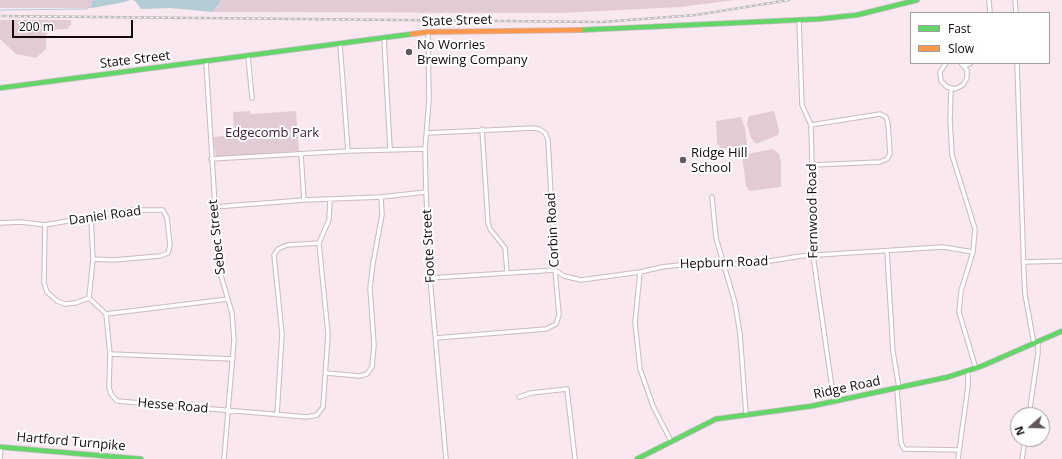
<!DOCTYPE html>
<html>
<head>
<meta charset="utf-8">
<style>
  body { margin:0 }
  #map { position:relative; width:1062px; height:459px; overflow:hidden; background:#f9e8f0; font-family:"Open Sans",sans-serif }
  canvas { display:block }
  .legend { position:absolute; left:910px; top:12px; width:140px; height:52px; box-sizing:border-box; background:#fff; border:1px solid #a19c9f; margin:0; padding:5px 7px; list-style:none; font-size:12px; color:#13080e }
  .legend li { display:flex; align-items:center; gap:8px; height:20px }
  .legend b { width:20px; border:1px solid #a19c9f }
  .north { position:absolute; left:1010px; top:407px; width:40px; height:40px; box-sizing:border-box; background:#fff; border:1px solid #a19c9f; border-radius:50%; rotate:250deg; font-size:11px; font-weight:700; line-height:16px; text-align:center; color:#13080e }
  .north::after { content:''; display:block; margin:auto; width:14px; height:18px; background:#64565d; clip-path:polygon(50% 0,100% 100%,50% 72%,0 100%) }
  .scale { position:absolute; left:12px; top:20px; width:121px; height:18px; box-sizing:border-box; border:2px solid #13080e; border-top:0; padding-left:5px; font-size:12px; line-height:14px; white-space:nowrap; color:#13080e; -webkit-text-stroke:3px #fff; paint-order:stroke }
</style>
</head>
<body>
<div id="map">
<canvas width="1062" height="459"></canvas>
<ul class="legend">
<li><b style="height:5px;background:#63d668"></b>Fast</li>
<li><b style="height:5px;background:#ff974d"></b>Slow</li>
</ul>
<div class="north">N</div>
<div class="scale">200 m</div>
</div>
<script>
const ctx = document.querySelector('canvas').getContext('2d');
ctx.lineJoin = 'round';
function fill(path, color) { ctx.fillStyle = color; ctx.fill(path, 'evenodd'); }
const shape = rows => new Path2D(rows.map(r => 'M' + r).join(''));
function stroke(path, color, width, dash) { ctx.strokeStyle = color; ctx.lineWidth = width; ctx.lineCap = dash ? 'butt' : 'round'; ctx.setLineDash(dash || []); ctx.stroke(path); }
function label(font, color, halo, rows, align = 'center') {
  ctx.font = font + ' "Open Sans",sans-serif'; ctx.lineWidth = 4; ctx.setLineDash([]); ctx.textBaseline = 'middle'; ctx.strokeStyle = halo; ctx.fillStyle = color; for (const [text, x, y, turn = 0] of rows) {
    ctx.save(); ctx.translate(x, y); ctx.rotate((+turn || 0) * Math.PI / 180); ctx.textAlign = isNaN(turn) ? turn : align; if (halo) ctx.strokeText(text, 0, 0); ctx.fillText(text, 0, 0); ctx.restore();
  }
}
const green = shape([
  [0,0,95,0,91,2,92,8,0,8],
  [220,0,735,0,680,7,562,13,212,12,219,6],
  [0,20,71,20,71,25,67,29,49,30,46,36,46,49,36,58,16,54,0,39],
  [250,111,250,114,296,111,299,151,224,157,216,156,213,137,234,135,233,112],
  [774,111,779,130,778,135,756,144,751,138,747,124,749,116],
  [741,117,745,128,747,145,722,149,717,143,716,121],
  [773,149,779,154,781,161,781,187,749,191,746,186,742,155]
]);
const water = shape([
  [95,0,130,0,125,2,92,8,91,2],
  [132,0,220,0,219,5,212,12,170,8,141,9,135,1]
]);
const stream = shape([
  [0,10,86,9,92,6]
]);
const street = shape([
  [989,0,990,13],
  [1015,0,1016,13],
  [799,20,802,105,811,125,812,165,810,188,813,255,834,402],
  [428,32,429,100,425,149,426,192,430,278,446,459],
  [384,38,390,149],
  [340,44,348,151],
  [248,56,252,98],
  [206,62,219,269,232,313,234,340,224,459],
  [946,63,940,72,941,81,947,87,955,89,963,85,967,78,967,70,961,63],
  [1017,63,1024,275,1025,294,1034,344],
  [965,66,971,63],
  [951,89,950,119,952,155,975,229,973,252,961,291,959,312,976,369],
  [811,125,880,114,886,117,888,124,890,154,887,159,880,162,812,165],
  [482,129,488,223,490,229,505,248,507,272],
  [427,133,533,128,539,129,545,133,548,140,555,270,559,315,556,324,546,329,436,338],
  [301,154,304,200],
  [211,159,348,151,425,149],
  [712,197,716,238,735,303,740,334,746,414],
  [214,207,304,200,381,197,426,192],
  [91,217,93,259,89,298,106,314],
  [0,223,21,222,45,225,130,210,163,210,167,218,170,245,168,253,160,256,113,260,93,259],
  [45,225,44,283,47,292,57,301,65,304,75,303,89,298],
  [887,251,893,352,899,388],
  [1023,262,1062,261],
  [640,272,635,323,640,369,653,406,671,441],
  [430,278,555,270,564,276,581,280,640,272,662,267,705,262,745,265,801,256,943,247,973,252],
  [106,314,110,354,109,387,111,394,117,401,307,417,317,415,323,407,328,334,319,243,329,220,330,200],
  [106,314,228,299],
  [110,354,233,359],
  [326,373,360,376,367,374,372,367,374,345,370,288,373,263,382,215,381,197],
  [897,389,901,443,904,449,959,450],
  [519,397,531,393,567,389,575,459],
  [277,415,282,334,274,255,278,249,287,245,319,243],
  [1029,415,1038,353,1038,342],
  [0,459,1,447],
  [958,459,968,386,968,372],
  [1022,459,1025,439]
]);
const fast = shape([
  [581,30,819,19,857,15,917,0],
  [0,88,412,34],
  [0,447,141,459],
  [637,459,716,419,812,406,948,377,982,366,1062,331]
]);
const slow = shape([
  [412,34,428,32,581,30]
]);
const rail = shape([
  [0,16,602,22,696,15,789,0]
]);
const markers = [
  [409,52,4,"#64565d"],
  [683,160,4,"#64565d"]
];
const streetNames = [
  ["State Street",457,21,-2],
  ["State Street",135,60,-7],
  ["Fernwood Road",813,211,-91],
  ["Daniel Road",105,216,-8],
  ["Corbin Road",553,230,-93],
  ["Sebec Street",217,237,-96],
  ["Foote Street",429,246,-93],
  ["Hepburn Road",724,263,-2],
  ["Ridge Road",847,388,-12],
  ["Hesse Road",173,406,5],
  ["Hartford Turnpike",71,442,5]
];
const poiNames = [
  ["No Worries",417,45],
  ["Brewing Company",417,60],
  ["Ridge Hill",691,153],
  ["School",691,168]
];
const parkNames = [
  ["Edgecomb Park",272,133]
];
fill(green, '#e3cbd6');
fill(water, '#b4ccd3');
stroke(stream, '#b4ccd3', 1);
stroke(street, '#c9bac1', 5.5);
stroke(fast, '#c9bac1', 6);
stroke(slow, '#c9bac1', 6);
stroke(street, '#fefcfd', 3.5);
stroke(fast, '#63d668', 4.5);
stroke(slow, '#ff974d', 4.5);
stroke(rail, '#c1bdbf', 2.5);
stroke(rail, '#fff', 1, [3]);
for (const [x, y, r, color] of markers) { const dot = new Path2D(); dot.arc(x, y, r, 0, 2 * Math.PI); ctx.fillStyle = color; ctx.fill(dot); stroke(dot, '#fff', 1.5); }
label('13px', '#13080e', '#fff', streetNames);
label('13px', '#13080e', '#fff', poiNames, 'left');
label('13px', '#451930', '#fff', parkNames);
</script>
</body>
</html>
